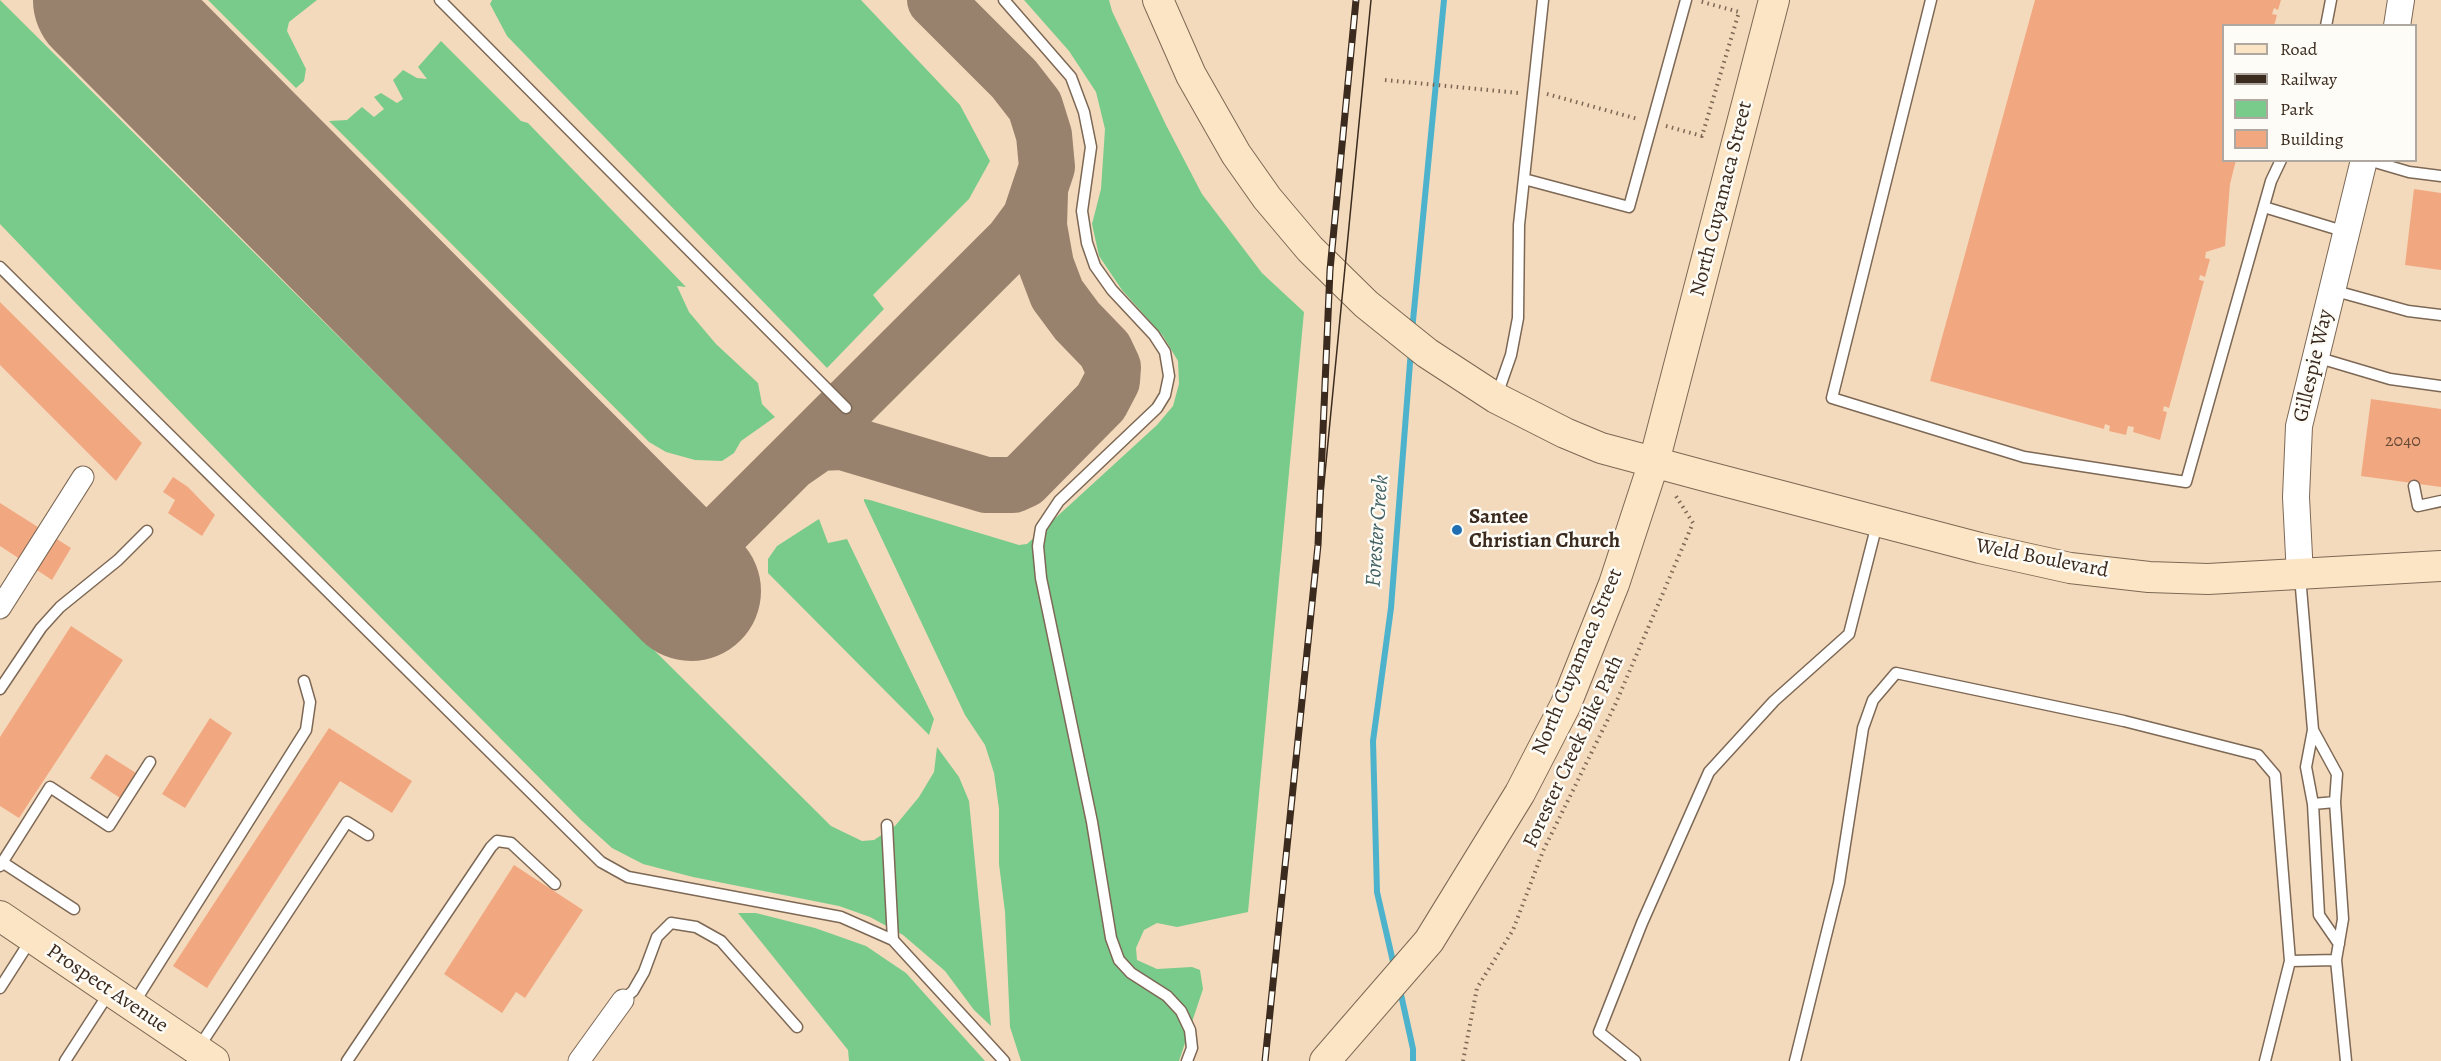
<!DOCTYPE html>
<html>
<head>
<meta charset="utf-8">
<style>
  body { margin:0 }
  #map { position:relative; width:2441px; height:1061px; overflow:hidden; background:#f4dabc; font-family:Alegreya,serif }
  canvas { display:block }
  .legend { position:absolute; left:2222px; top:24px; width:195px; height:138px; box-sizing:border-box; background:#fdfcf7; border:2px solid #afa8a0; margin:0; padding:8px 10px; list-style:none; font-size:18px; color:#3b2a1e }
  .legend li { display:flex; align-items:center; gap:12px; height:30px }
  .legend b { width:30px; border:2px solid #afa8a0 }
</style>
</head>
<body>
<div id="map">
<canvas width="2441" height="1061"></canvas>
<ul class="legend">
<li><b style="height:8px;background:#fce5c4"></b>Road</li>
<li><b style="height:8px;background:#3b2a1e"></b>Railway</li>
<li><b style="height:16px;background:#79cb8c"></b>Park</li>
<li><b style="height:16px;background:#f1a881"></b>Building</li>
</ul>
</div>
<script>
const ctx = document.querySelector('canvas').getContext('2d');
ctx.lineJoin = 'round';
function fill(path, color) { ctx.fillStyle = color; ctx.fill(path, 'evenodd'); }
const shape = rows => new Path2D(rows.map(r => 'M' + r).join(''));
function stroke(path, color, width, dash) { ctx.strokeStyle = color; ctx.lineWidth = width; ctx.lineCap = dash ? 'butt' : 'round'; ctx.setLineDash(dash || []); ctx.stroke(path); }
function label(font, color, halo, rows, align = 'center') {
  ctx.font = font + ' Alegreya,serif'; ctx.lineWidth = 5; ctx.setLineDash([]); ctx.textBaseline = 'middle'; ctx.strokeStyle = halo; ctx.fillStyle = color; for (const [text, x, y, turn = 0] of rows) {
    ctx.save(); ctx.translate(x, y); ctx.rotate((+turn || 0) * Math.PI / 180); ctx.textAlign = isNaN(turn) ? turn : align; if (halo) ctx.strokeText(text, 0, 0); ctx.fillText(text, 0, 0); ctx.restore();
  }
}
const green = shape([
  [0,0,831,826,862,841,874,840,895,826,919,797,934,772,937,747,959,777,969,801,991,1026,974,1010,945,971,903,935,870,917,839,906,693,877,643,864,612,848,581,820,257,492,0,224],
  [208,0,317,0,289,22,287,31,306,69,304,81,296,88],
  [492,0,861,0,960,105,990,161,969,199,873,295,884,309,827,368,507,36,490,4],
  [1024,0,1109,0,1112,11,1166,125,1202,194,1262,273,1304,312,1248,912,1177,927,1157,923,1144,930,1136,948,1137,960,1157,969,1192,967,1200,970,1203,989,1179,1061,1021,1061,1010,1027,1005,912,999,864,999,809,994,773,985,745,965,715,864,501,864,499,870,500,1019,545,1027,544,1157,425,1173,406,1179,384,1178,361,1163,336,1122,290,1099,256,1092,224,1101,189,1105,129,1096,92,1069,51],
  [441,41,521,121,528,123,686,287,677,286,689,312,716,344,758,383,762,404,775,417,741,441,734,453,722,461,695,460,666,452,649,442,329,121,347,120,362,107,374,117,384,109,374,97,381,93,397,103,403,99,393,80,403,70,417,78,427,79,418,67],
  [819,519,828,543,847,539,934,719,929,735,768,573,768,559,777,546],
  [738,913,756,913,815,928,866,946,906,973,985,1061,849,1061,848,1050]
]);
const stream = shape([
  [1412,331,1444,0],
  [1394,966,1377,892,1373,741,1391,608,1411,350],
  [1400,990,1413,1049,1413,1061]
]);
const taxiway = shape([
  [793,461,819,443,842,442,986,485,1013,485,1024,480,1101,402,1112,381,1113,367,1105,350,1077,321,1057,294,1046,265,1039,226,1040,193],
  [677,576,1013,241,1030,218,1047,167,1044,135,1035,106,1014,79,935,0]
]);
const runway = shape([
  [103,0,691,591]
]);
const building = shape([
  [2035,0,2281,0,2278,10,2274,8,2272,14,2277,15,2274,26,2224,26,2224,160,2236,160,2230,184,2225,246,2206,252,2205,258,2210,259,2205,277,2200,275,2199,280,2204,281,2169,408,2164,406,2163,411,2167,412,2160,440,2133,432,2134,427,2128,426,2126,435,2109,431,2110,426,2105,424,2104,429,1930,381],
  [2414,189,2441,193,2441,270,2405,265],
  [0,302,142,443,116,481,0,365],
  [2371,399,2441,409,2441,487,2361,476],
  [173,477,188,487,215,515,202,536,168,513,175,500,163,492],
  [0,503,71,548,52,580,0,546],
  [71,626,123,660,19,818,0,806,0,737],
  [210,718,232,733,185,808,162,794],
  [329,728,412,781,392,813,340,781,207,988,173,966],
  [106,754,136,773,120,798,90,778],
  [514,865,583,910,525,998,516,992,502,1013,444,974]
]);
const path = shape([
  [1385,80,1519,93],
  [1547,94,1638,119],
  [1666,126,1702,136,1739,12,1699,1],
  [1463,1061,1477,988,1513,930,1543,851,1615,705,1693,523,1674,493]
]);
const service = shape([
  [440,0,846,408],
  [1004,0,1071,77,1084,112,1091,147,1082,211,1087,243,1095,266,1112,290,1154,335,1165,352,1169,376,1165,395,1157,408,1059,501,1041,528,1038,546,1041,578,1092,822,1111,938,1119,960,1131,973,1167,996,1181,1011,1190,1030,1192,1048,1187,1061],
  [1931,0,1832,398,2024,457,2186,482,2271,181,2281,160],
  [2326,26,2331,0],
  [2368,160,2409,172,2441,176],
  [1524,179,1629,207,1686,0],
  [2264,207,2346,232],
  [0,267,601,862,628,877,841,917,893,940,1004,1061],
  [2332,290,2408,311,2441,315],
  [2316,357,2390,379,2441,386],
  [1497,395,1511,355,1518,318,1519,225,1543,0],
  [2414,486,2418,506,2441,501],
  [2300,576,2313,730,2306,767,2313,804,2319,915,2339,944],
  [0,689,41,628,60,607,118,560,147,531],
  [2313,730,2337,774,2335,802,2343,919,2336,960,2346,1061],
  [2313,804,2335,802],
  [887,825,893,940],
  [2,862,74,909],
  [0,866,50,787,109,826,150,762],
  [0,988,32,938],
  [623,1000,633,991,644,972,657,937,671,923,696,927,721,941,797,1027],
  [134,1003,306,730,310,702,304,681],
  [199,1047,347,822,368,835],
  [65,1061,109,993],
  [347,1061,491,847,497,841,511,843,555,884],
  [1635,1061,1599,1032,1642,923,1709,772,1774,701,1849,634,1877,524],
  [1795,1061,1839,883,1863,728,1873,700,1896,673,2124,721,2258,755,2275,775,2290,961,2336,960],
  [2265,1061,2290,961]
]);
const minor = shape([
  [0,608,83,477],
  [579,1061,623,1000]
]);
const tertiary = shape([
  [2397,26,2401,0],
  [2300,576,2296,497,2299,426,2364,160]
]);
const secondary = shape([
  [1158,0,1191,75,1236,154,1267,198,1310,249,1366,304,1427,353,1496,398,1565,433,1601,448,1705,476,1980,548,2070,568,2149,577,2208,579,2441,566],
  [0,916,214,1061],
  [1325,1061,1429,941,1520,793,1566,704,1614,584,1654,462,1774,0]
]);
const tram = shape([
  [1318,545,1371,0]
]);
const rail = shape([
  [1265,1061,1318,545,1330,270,1356,0]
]);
const markers = [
  [1457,530,6,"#1f6fb2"]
];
const numberNames = [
  ["2040",2403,442]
];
const streetNames = [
  ["North Cuyamaca Street",1722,199,-76],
  ["Gillespie Way",2314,366,-77],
  ["Weld Boulevard",2042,559,11],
  ["North Cuyamaca Street",1578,662,-67],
  ["Forester Creek Bike Path",1574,752,-65],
  ["Prospect Avenue",107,989,34]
];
const poiNames = [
  ["Santee",1469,518],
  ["Christian Church",1469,542]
];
const waterNames = [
  ["Forester Creek",1378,531,-86]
];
fill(green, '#79cb8c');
stroke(stream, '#4db3cc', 6);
stroke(taxiway, '#98826d', 56);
stroke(runway, '#98826d', 140);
fill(building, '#f1a881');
stroke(service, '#7c6855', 13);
stroke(minor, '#7c6855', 23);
stroke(tertiary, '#7c6855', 28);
stroke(secondary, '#7c6855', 32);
stroke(path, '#7c6855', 4, [1.5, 4.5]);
stroke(service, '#fff', 10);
stroke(minor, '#fff', 21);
stroke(tertiary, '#fff', 26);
stroke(secondary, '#fce5c4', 30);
stroke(tram, '#3b2a1e', 1.5);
stroke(rail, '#3b2a1e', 7);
stroke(rail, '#fdfcf7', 4.5, [14]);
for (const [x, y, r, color] of markers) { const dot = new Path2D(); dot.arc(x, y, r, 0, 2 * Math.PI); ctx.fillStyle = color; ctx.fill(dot); stroke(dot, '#fdfcf7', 2); }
label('18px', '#684a37', null, numberNames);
label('21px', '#3b2a1e', '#fdfcf7', streetNames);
label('bold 21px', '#3b2a1e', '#fdfcf7', poiNames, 'left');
label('italic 22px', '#426164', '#fdfcf7', waterNames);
</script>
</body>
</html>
